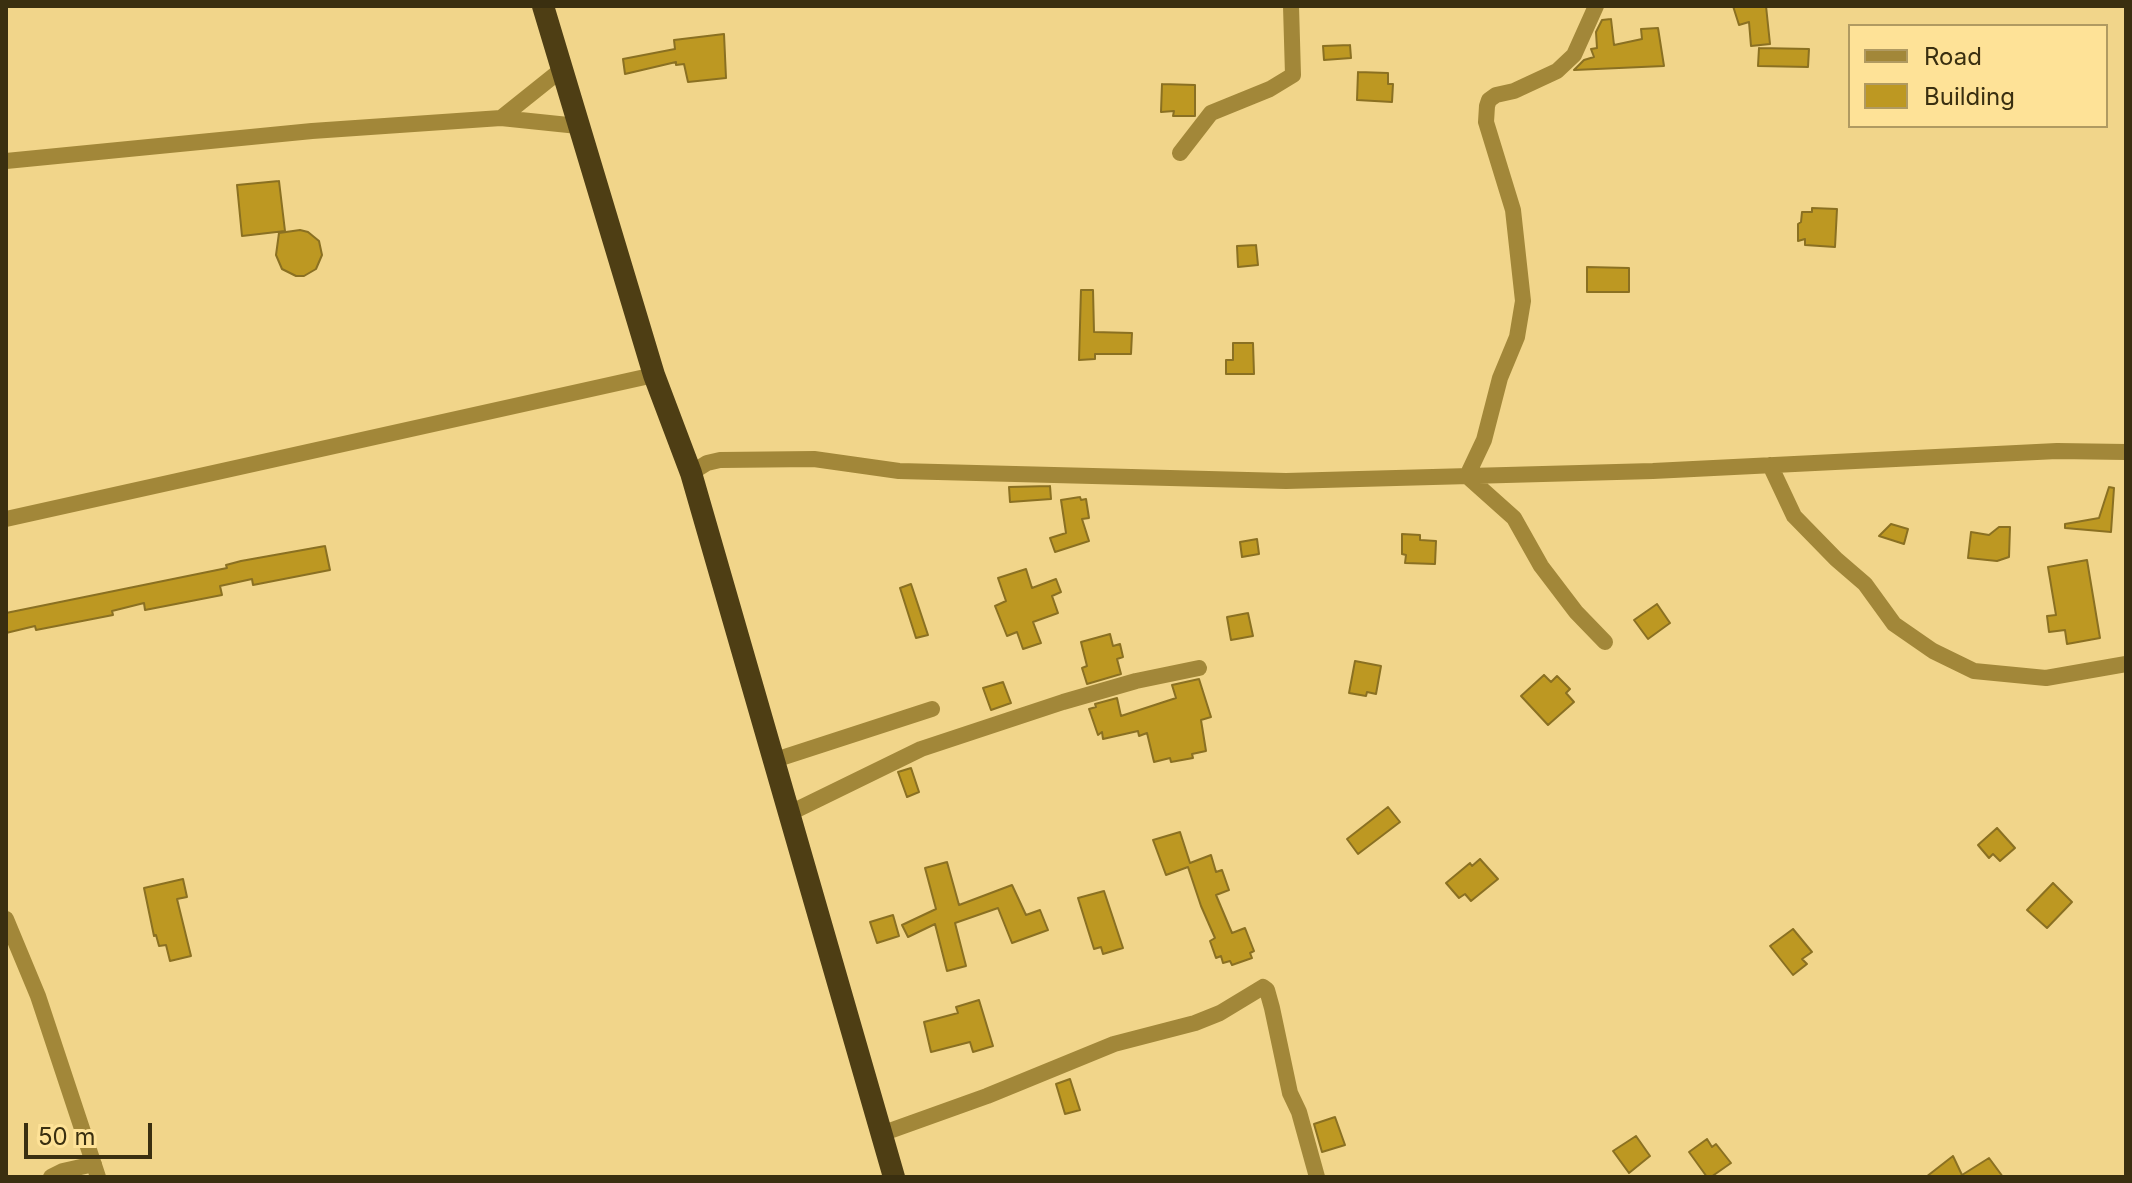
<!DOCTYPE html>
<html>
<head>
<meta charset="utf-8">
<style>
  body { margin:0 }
  #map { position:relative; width:2132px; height:1183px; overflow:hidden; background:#f1d58a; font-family:Inter,sans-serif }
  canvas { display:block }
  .frame { position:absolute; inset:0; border:8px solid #3a2f10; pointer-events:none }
  .legend { position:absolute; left:1848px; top:24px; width:260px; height:104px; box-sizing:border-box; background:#fee297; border:2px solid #b09a61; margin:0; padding:10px 14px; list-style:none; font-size:24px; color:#3a2f10 }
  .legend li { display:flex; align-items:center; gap:16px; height:40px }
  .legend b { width:40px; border:2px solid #b09a61 }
  .scale { position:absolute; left:24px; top:1123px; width:128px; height:36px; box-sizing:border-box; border:4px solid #3a2f10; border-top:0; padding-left:10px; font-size:24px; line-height:28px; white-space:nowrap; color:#3a2f10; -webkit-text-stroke:6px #fee297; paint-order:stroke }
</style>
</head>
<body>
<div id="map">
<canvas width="2132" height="1183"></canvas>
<div class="frame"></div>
<ul class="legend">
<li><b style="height:10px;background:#a28739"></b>Road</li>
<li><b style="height:22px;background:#bd9822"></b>Building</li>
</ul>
<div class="scale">50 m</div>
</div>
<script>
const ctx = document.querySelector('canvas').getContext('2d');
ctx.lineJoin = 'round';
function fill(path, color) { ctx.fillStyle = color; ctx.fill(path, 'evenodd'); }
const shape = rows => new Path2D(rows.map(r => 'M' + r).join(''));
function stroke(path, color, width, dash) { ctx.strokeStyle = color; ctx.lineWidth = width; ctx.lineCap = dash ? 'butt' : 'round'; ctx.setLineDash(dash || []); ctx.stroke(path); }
const building = shape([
  [1733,6,1766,6,1770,44,1751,46,1749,22,1739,25,1733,6],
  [1611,19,1614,45,1642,39,1641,29,1658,28,1664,66,1574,70,1584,60,1594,57,1591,49,1597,48,1596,32,1602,20,1611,19],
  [724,34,726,78,688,82,684,64,676,65,676,62,625,74,623,59,675,49,674,40,724,34],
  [1350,45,1351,58,1324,60,1323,46,1350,45],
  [1759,48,1809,49,1808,67,1758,66,1759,48],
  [1358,72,1388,73,1388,84,1393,84,1392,102,1357,100,1358,72],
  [1162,84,1195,85,1195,116,1173,116,1174,111,1161,112,1162,84],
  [279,181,285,231,242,236,237,185,279,181],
  [1812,208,1837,209,1835,247,1805,245,1805,239,1798,241,1798,224,1801,222,1802,212,1812,212,1812,208],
  [300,230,308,232,319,241,322,255,316,269,304,276,296,276,282,269,276,255,279,233,300,230],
  [1256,245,1258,265,1238,267,1237,246,1256,245],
  [1587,267,1629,268,1629,292,1587,292,1587,267],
  [1081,290,1093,290,1094,332,1132,333,1131,354,1095,354,1095,359,1079,360,1081,290],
  [1233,343,1253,343,1254,374,1226,374,1226,360,1233,360,1233,343],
  [1050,486,1051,499,1010,502,1009,487,1050,486],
  [2109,487,2114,488,2111,532,2065,528,2065,524,2099,518,2109,487],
  [1080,497,1081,500,1086,499,1089,518,1082,519,1089,541,1055,552,1050,538,1066,533,1061,500,1080,497],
  [1891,524,1908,529,1904,544,1879,536,1891,524],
  [1999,527,2010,527,2009,557,1997,561,1968,558,1971,532,1989,535,1999,527],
  [1402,534,1420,535,1420,540,1436,541,1435,564,1405,563,1406,555,1402,554,1402,534],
  [1257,539,1259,554,1242,557,1240,542,1257,539],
  [325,546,330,570,253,585,252,579,220,586,222,595,145,610,144,603,112,611,113,615,36,630,35,626,6,633,6,613,227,568,226,565,241,561,325,546],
  [2087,560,2100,638,2067,644,2065,630,2049,632,2047,616,2056,615,2048,567,2087,560],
  [1026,569,1032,588,1056,579,1061,592,1052,596,1058,613,1033,622,1041,643,1023,649,1017,632,1007,636,995,606,1006,601,998,578,1026,569],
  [911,584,928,635,916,638,900,588,911,584],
  [1657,604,1670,623,1648,639,1634,620,1657,604],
  [1248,613,1253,636,1231,640,1227,617,1248,613],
  [1110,634,1113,646,1120,644,1123,657,1117,659,1121,674,1087,684,1082,668,1087,666,1081,642,1110,634],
  [1355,661,1381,666,1376,694,1367,692,1366,696,1349,693,1355,661],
  [1544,675,1551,682,1557,676,1570,689,1566,693,1574,702,1548,725,1521,696,1544,675],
  [1199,679,1211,717,1201,720,1206,751,1192,754,1193,758,1171,762,1170,758,1154,762,1147,733,1139,736,1138,731,1103,739,1102,732,1098,735,1089,709,1096,707,1095,704,1117,698,1121,716,1176,698,1172,685,1199,679],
  [1003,682,1011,703,991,710,983,688,1003,682],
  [911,768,919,792,907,797,898,772,911,768],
  [1388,807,1400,822,1358,854,1347,839,1388,807],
  [1997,828,2015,848,2000,861,1993,854,1989,858,1978,845,1997,828],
  [1180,832,1190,863,1211,855,1216,872,1222,870,1229,890,1216,895,1232,933,1245,928,1254,951,1250,953,1252,958,1232,965,1230,961,1223,963,1221,956,1216,958,1210,941,1215,938,1201,906,1188,867,1166,875,1153,840,1180,832],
  [1480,859,1498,879,1471,901,1465,894,1459,898,1446,883,1470,863,1472,866,1480,859],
  [947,862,959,905,1012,885,1026,915,1040,910,1048,930,1012,943,998,908,955,923,966,966,947,971,935,924,908,937,902,925,936,909,925,868,947,862],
  [183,879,187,897,177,899,191,956,170,961,166,945,159,946,156,935,154,936,144,888,183,879],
  [2053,883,2072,902,2047,928,2027,910,2053,883],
  [1104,891,1123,948,1103,954,1101,947,1094,949,1078,898,1104,891],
  [893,915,899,936,877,943,870,922,893,915],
  [1793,929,1812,952,1802,959,1807,964,1793,975,1770,946,1793,929],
  [979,1000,993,1046,973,1052,970,1042,931,1052,924,1022,958,1013,956,1007,979,1000],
  [1070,1079,1080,1110,1065,1114,1056,1084,1070,1079],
  [1335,1117,1345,1145,1322,1152,1314,1124,1335,1117],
  [1636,1136,1650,1156,1629,1173,1613,1151,1636,1136],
  [1707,1139,1712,1147,1716,1144,1731,1163,1711,1177,1707,1177,1689,1152,1707,1139],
  [1953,1156,1962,1175,1989,1158,2003,1177,1926,1177,1953,1156]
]);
const minor = shape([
  [1596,6,1574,55,1557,71,1514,91,1496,95,1489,100,1487,106,1486,122,1513,210,1523,301,1517,337,1500,378,1484,440,1467,476,1514,518,1541,566,1576,612,1605,642],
  [501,118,561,70],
  [1180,153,1211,113,1270,89,1293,75,1291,6],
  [6,161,312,131,501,118,578,126],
  [1770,465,1794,516,1836,559,1865,584,1894,624,1933,651,1974,671,2046,678,2126,664],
  [691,473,707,463,720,460,814,459,899,471,1286,481,1653,471,2057,451,2126,452],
  [6,519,654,375],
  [775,760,932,709],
  [790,813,921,749,1063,702,1136,681,1199,668],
  [6,919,38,996,98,1177],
  [881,1134,987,1096,1114,1044,1195,1023,1220,1013,1263,987,1267,990,1272,1008,1290,1093,1299,1112,1317,1177],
  [51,1177,63,1171,94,1164]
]);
const trunk = shape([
  [543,6,654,375,691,473,894,1177]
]);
fill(building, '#bd9822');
stroke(building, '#8a7022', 2);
stroke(minor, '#a28739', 16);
stroke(trunk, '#4e3e14', 22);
</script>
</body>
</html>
